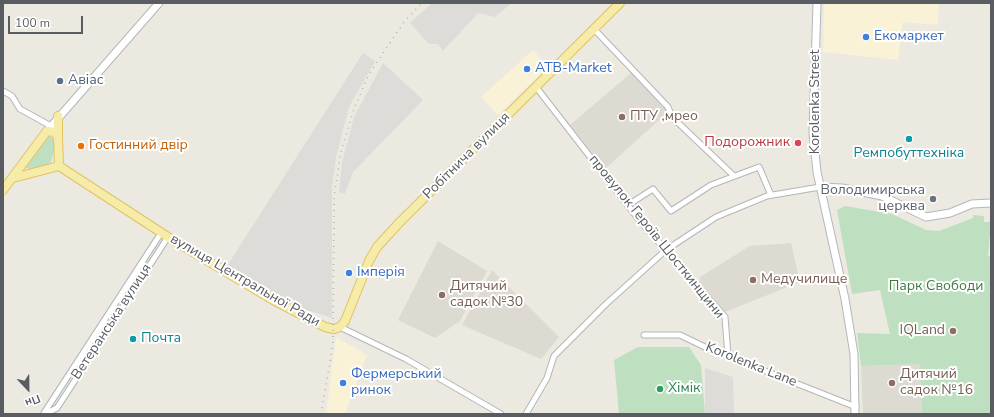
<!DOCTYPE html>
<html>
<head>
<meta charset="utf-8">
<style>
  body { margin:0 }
  #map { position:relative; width:994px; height:417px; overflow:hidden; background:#ebe9e0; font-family:"Nunito Sans",sans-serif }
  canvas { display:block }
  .frame { position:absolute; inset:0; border:4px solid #595c60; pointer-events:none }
  .north { position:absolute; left:8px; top:369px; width:40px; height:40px; -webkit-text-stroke:3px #fff; paint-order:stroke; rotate:158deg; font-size:11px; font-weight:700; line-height:16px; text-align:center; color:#595c60 }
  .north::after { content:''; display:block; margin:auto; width:14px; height:18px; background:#595c60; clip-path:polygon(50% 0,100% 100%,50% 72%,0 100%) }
  .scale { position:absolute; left:8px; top:16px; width:75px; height:18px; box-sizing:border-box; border:2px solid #595c60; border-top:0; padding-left:5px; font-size:12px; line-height:14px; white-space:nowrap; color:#595c60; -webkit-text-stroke:3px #fff; paint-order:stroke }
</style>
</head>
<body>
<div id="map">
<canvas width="994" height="417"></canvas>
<div class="frame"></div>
<div class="north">Пн</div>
<div class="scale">100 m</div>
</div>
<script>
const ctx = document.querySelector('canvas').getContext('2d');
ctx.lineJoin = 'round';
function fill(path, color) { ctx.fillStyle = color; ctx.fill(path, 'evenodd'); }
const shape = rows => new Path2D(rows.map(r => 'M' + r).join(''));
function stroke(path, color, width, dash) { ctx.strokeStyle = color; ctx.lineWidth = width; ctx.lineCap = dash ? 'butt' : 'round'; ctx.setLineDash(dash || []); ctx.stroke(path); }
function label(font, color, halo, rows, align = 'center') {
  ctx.font = font + ' "Nunito Sans",sans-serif'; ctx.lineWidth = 4; ctx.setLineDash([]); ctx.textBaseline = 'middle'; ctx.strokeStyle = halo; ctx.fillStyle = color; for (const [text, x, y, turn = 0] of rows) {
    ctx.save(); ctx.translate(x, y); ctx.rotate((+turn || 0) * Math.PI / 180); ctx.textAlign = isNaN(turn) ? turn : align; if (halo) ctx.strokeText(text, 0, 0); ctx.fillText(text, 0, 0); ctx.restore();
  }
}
const commercial = shape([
  [824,3,939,3,938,25,903,22,898,60,823,52],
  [533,50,548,67,498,115,481,97],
  [336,337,367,355,345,414,326,414]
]);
const industrial = shape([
  [432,3,512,3,495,17,478,13,443,51,438,44,429,44,410,23],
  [363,53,375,61,349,107,336,157,332,188,332,318,298,307,227,266],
  [383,63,423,100,353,172,345,194,339,192,342,163,354,117],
  [705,368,733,377,734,414,705,414]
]);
const education = shape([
  [631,73,668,112,605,169,570,125],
  [438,241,487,271,460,321,435,338,398,320],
  [791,243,800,282,725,312,699,282,700,277,750,246],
  [492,270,559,337,541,359,462,325],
  [920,364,922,414,863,414,861,366]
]);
const green = shape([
  [49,135,54,140,55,148,51,162,45,167,30,169,23,167],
  [845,206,892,214,926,230,939,231,973,218,973,215,984,216,984,222,991,222,988,256,991,257,991,414,922,414,920,364,861,366,857,333,890,334,880,290,852,294,837,210],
  [638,347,689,347,701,365,705,414,619,414,614,360]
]);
const street = shape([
  [594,29,668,107,672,117,734,176],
  [536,87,640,221,725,317,728,356],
  [3,91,12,96,20,109,51,126],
  [628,205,653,189,671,211,711,185,759,167,771,195],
  [340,327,406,359,501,414],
  [644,335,680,335,707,348,856,407],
  [44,413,161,233],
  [45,414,57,408,168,237],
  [526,414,547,378,554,356,606,304,666,250,716,217,767,196,820,187]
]);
const secondary = shape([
  [817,3,813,133,817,172,845,299,854,354,855,414],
  [47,131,159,3],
  [820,187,842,188,882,196,926,217,950,213,972,204,991,203]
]);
const primary = shape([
  [58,137,58,116],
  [59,166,168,237,273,300,325,327,334,329,340,327,345,321,369,261,377,247,399,223,620,3],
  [13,178,59,166],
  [3,190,47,131,55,132,58,138,59,166]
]);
const rail = shape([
  [321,414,333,345,334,196,341,152,354,109,369,74,404,22,422,3]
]);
const markers = [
  [866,37,4,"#3f7fe0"],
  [527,69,4,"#3f7fe0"],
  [60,81,4,"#5c6f8a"],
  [622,117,4,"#8d6e63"],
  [909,139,4,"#0f9aa8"],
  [798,143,4,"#e0444e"],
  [81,146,4,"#e8710a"],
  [933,199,4,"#6b7280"],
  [349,273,4,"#3f7fe0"],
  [753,280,4,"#8d6e63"],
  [442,295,4,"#8d6e63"],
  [953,331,4,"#8d6e63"],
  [133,339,4,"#0f9aa8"],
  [343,383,4,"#3f7fe0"],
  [892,383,4,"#8d6e63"],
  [660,389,4,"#2e9e5b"]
];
const shopNames = [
  ["Екомаркет",874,37],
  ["ATB-Market",535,69],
  ["Імперія",357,273],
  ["Фермерський",351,375],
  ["ринок",351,391]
];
const serviceNames = [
  ["Авіас",68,81]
];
const streetNames = [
  ["Korolenka Street",816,102,-90],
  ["Робітнича вулиця",467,156,-45],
  ["провулок Героїв Шосткинщини",656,237,51],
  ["вулиця Центральної Ради",245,281,30],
  ["Ветеранська вулиця",112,322,-57],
  ["Korolenka Lane",751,365,22]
];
const educationNames = [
  ["ПТУ ,мрео",630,117],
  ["Медучилище",761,280],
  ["Дитячий",450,287],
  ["садок №30",450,303],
  ["IQLand",945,331,"right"],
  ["Дитячий",900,375],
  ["садок №16",900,391]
];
const healthNames = [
  ["Подорожник",790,143]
];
const foodNames = [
  ["Гостинний двір",89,146]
];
const cultureNames = [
  ["Ремпобуттехніка",909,154],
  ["Почта",141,339,"left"]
];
const worshipNames = [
  ["Володимирська",925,191],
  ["церква",925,207]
];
const parkNames = [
  ["Парк Свободи",936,287]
];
const leisureNames = [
  ["Хімік",668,389]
];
fill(commercial, '#faf2d6');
fill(industrial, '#dedcd8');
fill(education, '#dddad2');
fill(green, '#bfe0c0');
stroke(street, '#b3b6ba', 7);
stroke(secondary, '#b4b7bc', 9);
stroke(primary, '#e3c261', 10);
stroke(street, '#fff', 5);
stroke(secondary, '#fff', 7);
stroke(primary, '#f6ecaa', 8);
stroke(rail, '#b1b2b2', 1.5, [1, 5]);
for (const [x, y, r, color] of markers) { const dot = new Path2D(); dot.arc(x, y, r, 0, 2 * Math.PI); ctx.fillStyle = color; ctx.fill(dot); stroke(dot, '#fff', 1.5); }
label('14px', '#366cbe', '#fff', shopNames, 'left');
label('14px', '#4e5e75', '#fff', serviceNames, 'left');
label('14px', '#595c60', '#fff', streetNames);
label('14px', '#785e54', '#fff', educationNames, 'left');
label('14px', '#be3a42', '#fff', healthNames, 'right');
label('14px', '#c56008', '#fff', foodNames, 'left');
label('14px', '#0d838f', '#fff', cultureNames);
label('14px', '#5b616d', '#fff', worshipNames, 'right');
label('14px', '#3b7d40', '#fff', parkNames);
label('14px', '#27864d', '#fff', leisureNames, 'left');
</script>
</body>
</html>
